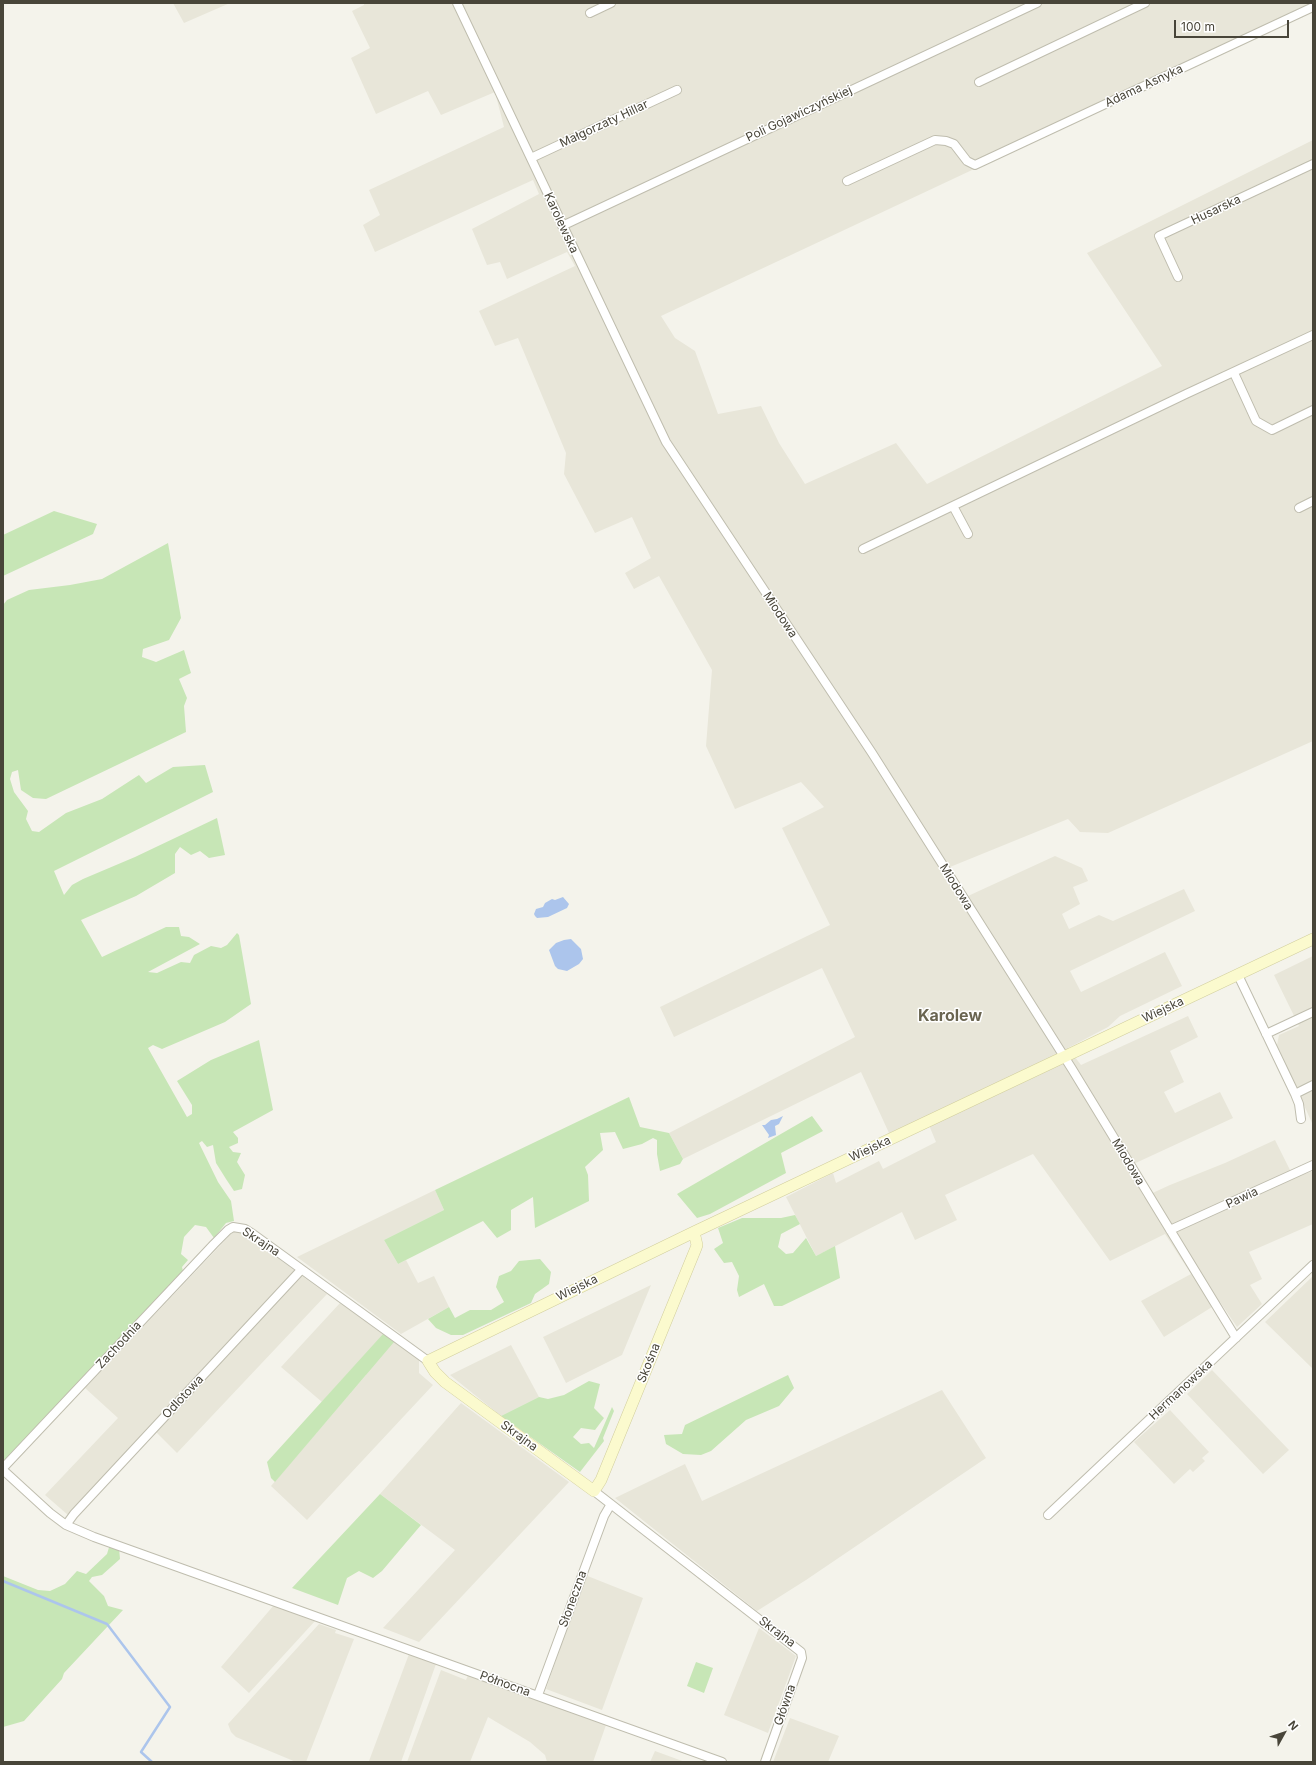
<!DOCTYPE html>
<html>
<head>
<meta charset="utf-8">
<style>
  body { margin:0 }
  #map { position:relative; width:1316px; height:1765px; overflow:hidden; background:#f4f3eb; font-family:Inter,sans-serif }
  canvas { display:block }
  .frame { position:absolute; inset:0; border:4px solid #484539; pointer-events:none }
  .north { position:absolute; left:1264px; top:1713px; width:40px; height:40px; -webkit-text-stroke:3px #fff; paint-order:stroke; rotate:50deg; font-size:11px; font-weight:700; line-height:16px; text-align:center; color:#484539 }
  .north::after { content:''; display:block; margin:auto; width:14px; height:18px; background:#484539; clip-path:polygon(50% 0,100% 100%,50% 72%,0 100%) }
  .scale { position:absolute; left:1174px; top:20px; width:115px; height:18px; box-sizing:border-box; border:2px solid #484539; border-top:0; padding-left:5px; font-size:12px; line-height:14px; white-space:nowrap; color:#484539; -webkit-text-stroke:3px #fff; paint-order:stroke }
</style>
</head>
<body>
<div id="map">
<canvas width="1316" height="1765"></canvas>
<div class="frame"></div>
<div class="north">N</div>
<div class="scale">100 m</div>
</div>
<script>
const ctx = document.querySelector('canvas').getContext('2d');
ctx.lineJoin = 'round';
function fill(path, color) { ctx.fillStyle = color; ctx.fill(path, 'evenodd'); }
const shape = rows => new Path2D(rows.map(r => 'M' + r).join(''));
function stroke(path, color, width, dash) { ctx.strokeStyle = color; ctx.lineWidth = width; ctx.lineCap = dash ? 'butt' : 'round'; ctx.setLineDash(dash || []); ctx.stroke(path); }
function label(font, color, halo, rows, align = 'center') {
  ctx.font = font + ' Inter,sans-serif'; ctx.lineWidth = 3; ctx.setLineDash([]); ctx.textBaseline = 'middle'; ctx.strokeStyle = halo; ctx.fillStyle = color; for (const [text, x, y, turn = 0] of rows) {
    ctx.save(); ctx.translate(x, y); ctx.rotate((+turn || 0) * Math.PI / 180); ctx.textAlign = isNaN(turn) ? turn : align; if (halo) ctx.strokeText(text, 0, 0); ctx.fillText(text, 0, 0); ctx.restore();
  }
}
const residential = shape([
  [173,3,230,3,184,23],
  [364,3,1313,3,1313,10,661,316,675,338,695,351,718,414,761,406,779,443,805,484,896,443,927,484,1162,366,1087,253,1313,140,1313,741,1108,833,1080,832,1068,819,950,867,968,896,1055,856,1082,868,1088,881,1073,887,1080,904,1062,914,1069,929,1099,915,1113,921,1184,889,1195,911,1070,971,1081,992,1165,952,1182,986,1120,1016,1108,1027,1068,1048,1081,1065,1188,1016,1198,1037,1170,1051,1184,1082,1164,1092,1175,1113,1220,1092,1233,1118,1127,1167,1144,1197,1170,1185,1225,1163,1275,1140,1294,1178,1313,1171,1313,1224,1249,1252,1262,1279,1250,1285,1262,1304,1237,1327,1220,1302,1164,1337,1141,1301,1191,1274,1165,1234,1110,1261,1033,1154,945,1195,957,1220,915,1240,902,1212,816,1256,786,1197,833,1173,836,1183,879,1161,883,1169,936,1142,926,1118,889,1133,861,1072,683,1159,669,1133,855,1037,822,968,674,1037,660,1007,830,925,782,828,824,807,801,782,735,809,706,746,712,670,659,576,634,589,625,573,651,558,632,517,595,533,564,474,566,453,518,338,495,346,479,311,575,266,567,252,507,279,500,262,487,265,472,229,539,194,533,180,375,252,363,225,380,215,369,190,504,127,495,92,441,115,428,91,376,114,351,58,370,48,352,11,364,5],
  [1313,956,1313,1123,1312,1123,1277,1045,1279,1035,1299,1026,1274,975],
  [435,1190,444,1210,384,1240,398,1264,406,1260,418,1283,434,1276,449,1307,401,1334,297,1257],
  [233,1232,242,1232,327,1294,177,1453,150,1426,68,1515,45,1495,118,1418,85,1388],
  [1313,1276,1313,1369,1265,1322],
  [651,1285,622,1355,566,1383,543,1337],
  [340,1303,419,1360,419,1373,433,1385,307,1520,271,1486,366,1375,355,1366,322,1402,281,1367],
  [511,1345,539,1397,501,1416,450,1375],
  [1212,1370,1289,1450,1263,1474,1187,1394],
  [942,1390,986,1458,806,1580,757,1611,615,1498,685,1464,702,1501],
  [461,1403,569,1482,419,1642,383,1628,455,1550,380,1494],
  [1170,1410,1209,1452,1202,1458,1205,1461,1193,1472,1190,1469,1174,1484,1134,1442],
  [585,1575,643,1598,602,1710,546,1689],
  [274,1605,315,1621,249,1693,221,1667],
  [319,1624,336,1630,335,1633,354,1639,306,1762,296,1762,236,1737,231,1732,228,1724],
  [759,1628,796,1656,768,1733,724,1715],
  [409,1654,436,1664,401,1762,372,1762,369,1761],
  [441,1670,466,1680,468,1675,606,1725,593,1762,547,1762,545,1755,530,1742,488,1717,470,1762,407,1762],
  [790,1718,839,1736,828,1762,773,1762],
  [655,1751,685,1762,650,1762]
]);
const green = shape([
  [54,511,97,524,93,534,3,576,3,535],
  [168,543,181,618,169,640,143,649,142,657,156,662,184,650,191,673,179,679,187,698,184,706,186,732,46,799,33,798,21,790,18,770,12,772,10,779,14,792,28,811,26,819,32,831,39,832,66,813,102,799,139,775,146,783,173,767,205,765,213,792,54,871,64,895,72,885,83,879,135,857,217,818,225,855,209,858,200,851,191,855,180,847,175,854,175,873,136,896,81,920,102,957,166,927,179,927,181,936,189,937,200,944,148,972,157,973,181,962,190,963,194,955,211,946,221,948,227,945,237,933,239,935,251,1004,225,1022,162,1049,153,1045,148,1048,187,1117,192,1114,192,1105,177,1081,211,1060,259,1040,273,1110,233,1132,238,1138,238,1143,229,1147,233,1152,241,1153,237,1162,245,1175,242,1189,234,1191,226,1179,216,1163,213,1145,207,1147,202,1141,199,1143,218,1182,231,1201,234,1221,226,1223,214,1238,206,1227,195,1225,184,1237,181,1254,188,1260,182,1267,183,1271,3,1463,3,605,7,600,29,590,70,585,102,579],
  [629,1097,640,1127,669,1133,683,1159,680,1164,660,1171,657,1154,657,1140,653,1138,642,1144,623,1149,615,1132,600,1133,603,1150,585,1167,588,1175,589,1201,535,1228,533,1197,511,1210,511,1230,497,1238,483,1221,398,1264,384,1240,444,1210,435,1190],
  [812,1116,823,1131,781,1153,786,1173,710,1214,697,1218,677,1194],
  [795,1215,800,1224,781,1234,778,1247,786,1254,793,1253,806,1238,816,1256,835,1246,840,1278,782,1306,774,1306,764,1284,739,1297,737,1290,739,1276,732,1262,724,1263,714,1249,723,1243,718,1228,742,1218,781,1218],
  [540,1259,551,1272,549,1284,535,1294,531,1303,463,1335,451,1335,436,1328,428,1319,449,1307,455,1318,470,1310,491,1310,504,1302,496,1287,499,1276,511,1271,519,1261],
  [383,1334,394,1342,275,1482,271,1478,267,1462],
  [788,1375,794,1388,779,1406,746,1420,711,1451,701,1455,683,1454,666,1444,664,1435,682,1434,685,1425],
  [589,1381,600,1384,594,1408,604,1418,595,1430,581,1428,573,1437,581,1444,589,1443,594,1448,612,1407,614,1411,603,1438,604,1441,580,1472,501,1416,539,1397,548,1399,564,1395],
  [380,1494,421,1525,382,1571,373,1578,359,1571,347,1578,338,1605,292,1588],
  [110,1544,119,1548,120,1559,102,1575,92,1577,89,1581,104,1596,108,1606,123,1610,64,1673,62,1679,24,1721,3,1727,3,1576,38,1590,50,1591,65,1584,77,1571,86,1574,107,1554],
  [696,1662,713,1668,704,1693,687,1686]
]);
const water = shape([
  [563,897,569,904,567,908,548,917,537,918,535,916,534,914,536,909,543,907,545,903,552,899,555,900],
  [571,939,581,949,583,959,579,964,567,971,558,969,555,966,549,950,556,943,564,940],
  [783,1116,779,1124,775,1126,776,1135,768,1138,769,1135,762,1125,765,1125,771,1120,777,1119]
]);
const stream = shape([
  [3,1581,107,1624,170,1707,141,1752,152,1762]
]);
const street = shape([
  [457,3,666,442,872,753,1072,1069,1236,1338],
  [590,13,611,3],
  [979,82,1145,3],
  [531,158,677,90],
  [847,181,935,140,946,141,954,144,967,161,975,165,1313,7],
  [562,226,1037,3],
  [1178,277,1159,236,1313,164],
  [1234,373,1256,421,1272,430,1313,410],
  [953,506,968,534],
  [1299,508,1313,501],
  [863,549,1186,394,1313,335],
  [1238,975,1295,1094,1299,1104,1301,1119],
  [1266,1034,1313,1012],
  [1295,1094,1313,1085],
  [1170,1230,1313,1165],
  [3,1468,214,1244,228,1230,233,1227,245,1229,253,1234,428,1361],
  [3,1470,50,1513,66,1525,94,1537,722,1762],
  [594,1491,801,1652,802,1658,765,1762],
  [1048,1515,1313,1265],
  [66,1525,74,1514,301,1270],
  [538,1695,604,1516,611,1504]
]);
const secondary = shape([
  [694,1232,697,1245,696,1248,601,1480,594,1491,445,1382,435,1372,428,1361,694,1232,1313,939]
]);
const streetNames = [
  ["Adama Asnyka",1144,86,-25],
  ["Poli Gojawiczyńskiej",799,114,-25],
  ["Małgorzaty Hillar",604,124,-25],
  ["Husarska",1216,210,-25],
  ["Karolewska",561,223,65],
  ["Miodowa",780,615,57],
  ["Miodowa",956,887,58],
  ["Wiejska",1163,1010,-25],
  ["Wiejska",870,1149,-25],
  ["Miodowa",1128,1162,59],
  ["Pawia",1242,1198,-25],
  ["Skrajna",261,1242,33],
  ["Wiejska",577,1288,-26],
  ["Zachodnia",119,1345,-47],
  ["Skośna",649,1363,-68],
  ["Hermanowska",1181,1390,-43],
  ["Odlotowa",183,1397,-47],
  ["Skrajna",519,1436,36],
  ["Słoneczna",573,1599,-70],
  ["Skrajna",777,1632,37],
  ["Północna",505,1684,20],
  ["Główna",785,1705,-71]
];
const districtNames = [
  ["Karolew",950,1016]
];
fill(residential, '#e8e6d9');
fill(green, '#c7e6b6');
fill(water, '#acc5ec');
stroke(stream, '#acc5ec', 2.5);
stroke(street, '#bfbdae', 10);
stroke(secondary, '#d1ce9d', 12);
stroke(street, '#fff', 8);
stroke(secondary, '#fbface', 11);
label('12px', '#484539', '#fff', streetNames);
label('bold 16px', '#6a6551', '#fff', districtNames);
</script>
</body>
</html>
